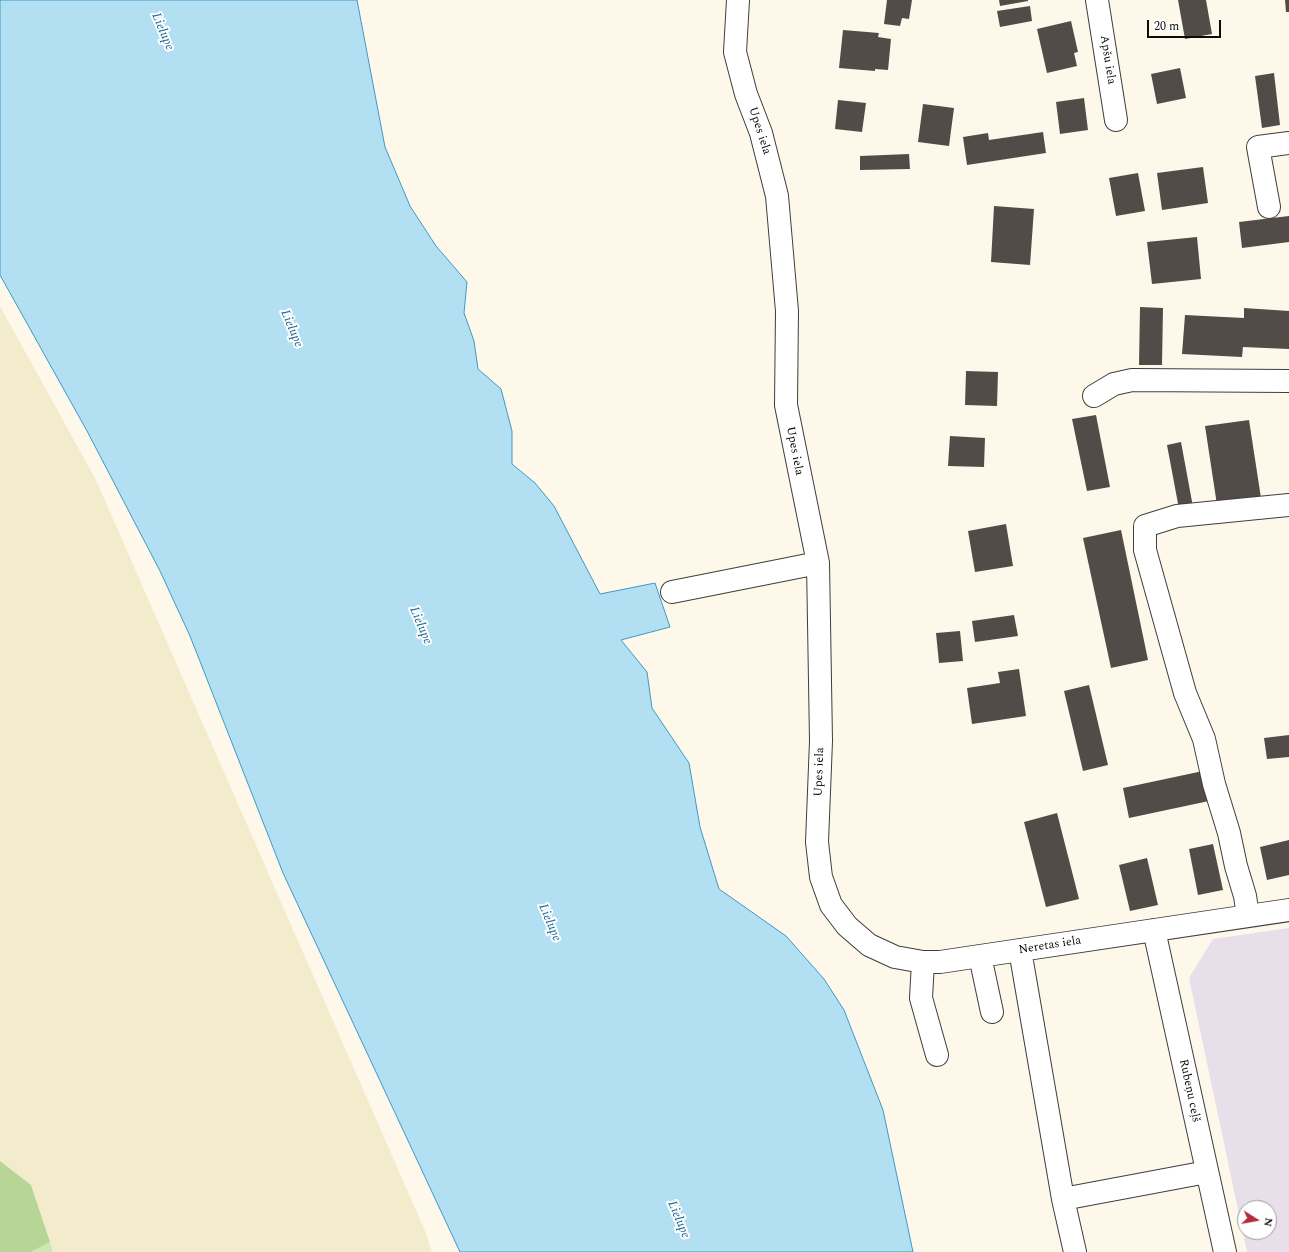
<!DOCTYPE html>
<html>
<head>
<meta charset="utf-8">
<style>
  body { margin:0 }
  #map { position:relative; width:1289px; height:1252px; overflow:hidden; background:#fef8ea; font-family:Spectral,serif }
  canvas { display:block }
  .north { position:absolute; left:1237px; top:1200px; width:40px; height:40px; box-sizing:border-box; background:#fff; border:1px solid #9d9d9d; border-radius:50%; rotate:101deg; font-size:11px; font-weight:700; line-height:16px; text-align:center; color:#0b0b0b }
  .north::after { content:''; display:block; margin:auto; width:14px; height:18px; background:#b22c3c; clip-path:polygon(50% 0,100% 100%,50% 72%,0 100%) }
  .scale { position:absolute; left:1147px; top:20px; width:74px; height:18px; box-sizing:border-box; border:2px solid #0b0b0b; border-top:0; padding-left:5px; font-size:12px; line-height:14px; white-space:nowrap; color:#0b0b0b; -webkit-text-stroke:3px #fff; paint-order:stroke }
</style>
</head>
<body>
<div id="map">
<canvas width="1289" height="1252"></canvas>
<div class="north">N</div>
<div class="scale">20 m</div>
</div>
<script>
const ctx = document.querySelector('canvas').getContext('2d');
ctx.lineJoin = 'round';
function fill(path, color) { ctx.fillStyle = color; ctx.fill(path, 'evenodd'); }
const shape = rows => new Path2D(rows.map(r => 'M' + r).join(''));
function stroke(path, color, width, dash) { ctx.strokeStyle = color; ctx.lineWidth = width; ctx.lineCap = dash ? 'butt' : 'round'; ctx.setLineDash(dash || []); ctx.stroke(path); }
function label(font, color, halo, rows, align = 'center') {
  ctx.font = font + ' Spectral,serif'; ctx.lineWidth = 4; ctx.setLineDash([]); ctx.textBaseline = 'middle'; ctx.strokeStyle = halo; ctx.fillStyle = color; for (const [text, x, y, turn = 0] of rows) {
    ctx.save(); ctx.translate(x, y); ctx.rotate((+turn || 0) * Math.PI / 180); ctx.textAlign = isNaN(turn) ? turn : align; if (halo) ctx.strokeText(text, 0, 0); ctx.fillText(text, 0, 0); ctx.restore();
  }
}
const industrial = shape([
  [1289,928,1289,1252,1247,1252,1189,978,1213,939],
  [1245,1208,1269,1208,1269,1232,1245,1232]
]);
const farmland = shape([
  [0,306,96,480,426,1233,432,1252,53,1252,31,1185,0,1161]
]);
const green = shape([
  [50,1242,53,1252,31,1252]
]);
const forest = shape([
  [0,1161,31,1185,50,1242,31,1252,0,1252]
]);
const water = shape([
  [0,0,357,0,385,147,410,206,436,246,467,282,464,313,474,341,478,369,501,389,512,431,512,464,535,483,554,506,600,594,655,583,670,627,621,640,647,672,652,708,689,763,700,827,719,889,786,936,824,979,844,1010,883,1110,913,1252,460,1252,283,873,190,636,160,571,87,431,0,275,0,0]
]);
const building = shape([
  [887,0,912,0,909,19,902,18,900,26,884,24],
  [999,0,1028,0,1028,1,1000,6],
  [1178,0,1206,0,1212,34,1185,39],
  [1285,0,1289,0,1289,12,1286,12],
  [1030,6,1032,21,1000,27,997,11],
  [1071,21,1078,52,1074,53,1077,66,1047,73,1037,29],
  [843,30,879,33,878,37,891,39,888,70,875,69,875,71,839,68],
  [1180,68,1186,98,1157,104,1151,74],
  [1274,73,1280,125,1262,128,1255,76],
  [1084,98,1088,130,1060,134,1056,102],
  [838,100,866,103,862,132,835,129],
  [923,104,954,108,949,146,918,142],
  [1043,132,1046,153,967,165,963,137,988,133,989,140],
  [909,154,910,169,860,170,860,156],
  [1203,167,1208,203,1162,210,1157,173],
  [1138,173,1145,211,1116,216,1109,178],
  [994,206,1034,209,1030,265,991,262],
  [1289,216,1289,242,1242,248,1239,222],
  [1197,237,1201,279,1152,284,1147,242],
  [1140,307,1163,308,1162,365,1139,365],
  [1244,308,1289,311,1289,349,1243,347,1242,357,1182,354,1185,315,1244,318],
  [966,371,998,372,997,406,965,405],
  [1096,415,1110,487,1087,491,1072,419],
  [1249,420,1261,498,1217,505,1205,426],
  [950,436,985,438,984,467,948,466],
  [1181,442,1193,507,1179,509,1167,445],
  [1006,524,1013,566,975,572,968,531],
  [1121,530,1148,660,1111,668,1083,538],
  [1014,615,1018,636,975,642,972,621],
  [960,631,963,661,939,663,936,633],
  [1019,669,1026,716,972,724,967,688,1000,683,998,672],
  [1089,685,1108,765,1083,771,1064,691],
  [1289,735,1289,757,1267,759,1264,738],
  [1203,771,1209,801,1129,818,1123,788],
  [1057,813,1079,899,1046,907,1024,822],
  [1289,840,1289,875,1267,880,1260,847],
  [1213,844,1223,890,1198,895,1189,849],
  [1147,858,1158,905,1130,911,1119,865]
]);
const minor = shape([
  [738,0,735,52,746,94,761,133,777,196,787,311,786,405,818,563,821,741,817,842,821,877,831,905,847,926,869,945,895,957,923,962,940,962,980,956,1289,910],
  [1097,0,1116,120],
  [1269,207,1258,147,1289,143],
  [1094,396,1114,384,1132,380,1289,381],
  [672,592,818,563],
  [1248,916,1245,896,1236,866,1229,833,1214,784,1204,739,1185,693,1145,550,1145,526,1177,516,1289,505],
  [1154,930,1225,1252],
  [1020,950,1063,1199,1075,1252],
  [980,956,992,1012],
  [923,962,921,998,937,1055],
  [1063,1199,1207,1172]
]);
const streetNames = [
  ["Apšu iela",1107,60,81],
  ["Upes iela",759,131,72],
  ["Upes iela",794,451,79],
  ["Upes iela",820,772,-88],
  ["Neretas iela",1050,946,-9],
  ["Rubeņu ceļš",1189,1091,78]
];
const waterNames = [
  ["Lielupe",162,32,67],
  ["Lielupe",291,329,67],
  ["Lielupe",420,626,67],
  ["Lielupe",549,923,67],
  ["Lielupe",678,1220,67]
];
fill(industrial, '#e8dfea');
fill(farmland, '#f2eccc');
fill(green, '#d2e5b6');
fill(forest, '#b7d597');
fill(water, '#b2dff2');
stroke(water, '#3d99c5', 1);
fill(building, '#534b48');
stroke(minor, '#3e3e3e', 24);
stroke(minor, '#fff', 22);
label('12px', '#0b0b0b', '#fff', streetNames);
label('italic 13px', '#1c6994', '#fff', waterNames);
</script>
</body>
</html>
